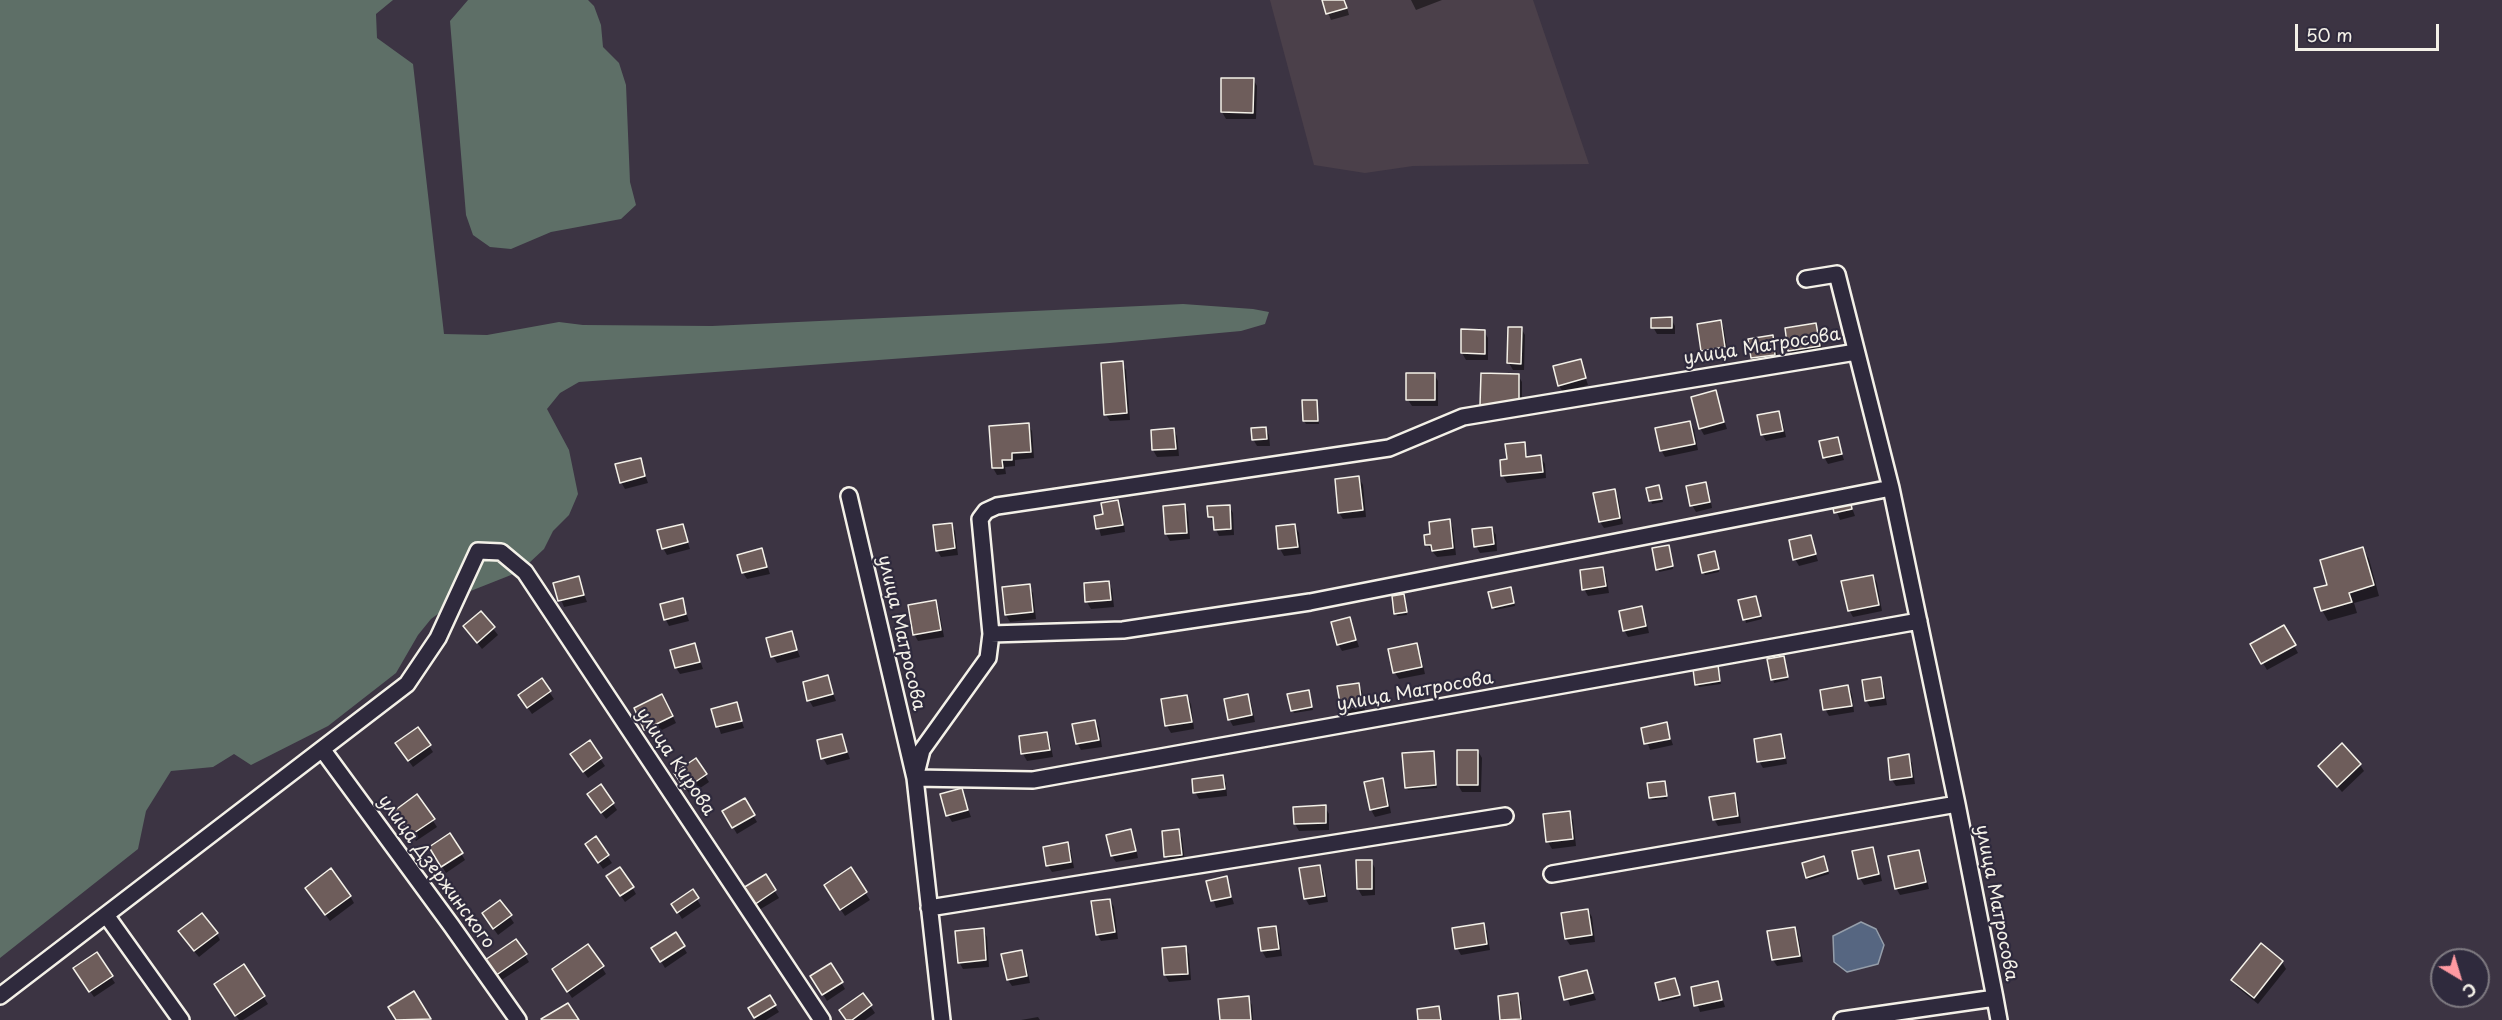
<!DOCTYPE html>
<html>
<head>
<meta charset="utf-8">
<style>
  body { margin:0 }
  #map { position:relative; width:2502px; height:1020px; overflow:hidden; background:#3c3443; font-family:"Playpen Sans",sans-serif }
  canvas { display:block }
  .north { position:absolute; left:2430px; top:948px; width:60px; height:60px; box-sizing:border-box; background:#2f2a3d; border:2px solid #7e7a81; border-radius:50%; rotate:142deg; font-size:16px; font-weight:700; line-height:24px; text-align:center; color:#f4f1e8 }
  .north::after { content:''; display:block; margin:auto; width:21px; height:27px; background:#ff9aa2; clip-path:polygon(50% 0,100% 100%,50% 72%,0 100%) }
  .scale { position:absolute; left:2295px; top:24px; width:144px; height:27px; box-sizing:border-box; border:3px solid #f4f1e8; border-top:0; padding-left:8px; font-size:18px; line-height:21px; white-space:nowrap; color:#f4f1e8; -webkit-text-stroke:4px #2f2a3d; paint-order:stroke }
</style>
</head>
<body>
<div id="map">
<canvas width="2502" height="1020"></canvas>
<div class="north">С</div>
<div class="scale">50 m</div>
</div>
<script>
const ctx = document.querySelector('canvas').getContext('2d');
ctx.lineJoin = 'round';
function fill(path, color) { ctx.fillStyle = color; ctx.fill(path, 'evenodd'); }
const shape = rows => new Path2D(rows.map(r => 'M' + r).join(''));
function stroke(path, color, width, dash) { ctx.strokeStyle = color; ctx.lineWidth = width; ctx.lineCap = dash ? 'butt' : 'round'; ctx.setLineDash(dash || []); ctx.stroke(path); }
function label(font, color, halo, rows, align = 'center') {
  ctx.font = font + ' "Playpen Sans",sans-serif'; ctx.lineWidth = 4.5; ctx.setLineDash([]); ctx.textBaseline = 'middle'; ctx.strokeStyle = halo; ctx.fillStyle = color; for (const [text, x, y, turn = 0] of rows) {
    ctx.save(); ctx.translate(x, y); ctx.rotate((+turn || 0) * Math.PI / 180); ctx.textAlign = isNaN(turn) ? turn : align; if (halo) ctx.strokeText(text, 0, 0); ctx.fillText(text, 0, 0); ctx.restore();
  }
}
const built = shape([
  [1270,0,1533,0,1589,164,1413,166,1365,173,1314,165]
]);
const green = shape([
  [0,0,393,0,376,14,377,38,413,64,444,334,487,335,559,322,583,325,712,326,1183,304,1253,309,1269,312,1265,324,1241,331,1110,343,579,382,560,393,547,409,569,450,578,494,569,515,553,531,544,549,528,564,511,575,468,592,431,619,418,635,396,673,328,726,251,765,234,754,213,767,171,771,146,811,138,849,0,958],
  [468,0,588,0,594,6,601,25,603,47,619,63,626,85,630,182,636,205,621,219,551,232,511,249,490,247,473,235,466,215,450,21]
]);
const water = shape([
  [1861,922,1876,929,1884,945,1878,964,1847,972,1834,962,1833,936,1861,922]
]);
const shadow = shape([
  [1323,0,1345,0,1349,15,1331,20],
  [1411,0,1442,0,1416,10],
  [1223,79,1253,79,1257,86,1256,119,1226,119,1222,112],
  [1671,319,1675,326,1675,334,1657,334,1653,327],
  [1721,322,1724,329,1728,354,1706,357,1703,350],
  [1815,325,1819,332,1823,353,1794,357,1790,351],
  [1521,328,1525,335,1524,370,1513,370,1509,363],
  [1484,331,1488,338,1488,360,1466,360,1462,353],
  [1772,337,1776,344,1778,362,1756,365,1752,358],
  [1580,361,1588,385,1563,392,1559,386],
  [1122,363,1126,370,1130,420,1110,421,1106,415],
  [1434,374,1438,381,1438,406,1412,406,1408,400],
  [1518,375,1522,382,1522,412,1486,412,1482,405],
  [1715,392,1727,429,1704,435,1700,428],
  [1316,401,1319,424,1306,424,1304,421],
  [1778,412,1782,419,1786,437,1766,441,1762,434],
  [1690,422,1694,429,1698,450,1665,457,1661,450],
  [1028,425,1032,431,1034,458,1015,460,1015,466,1005,467,1006,474,997,475,993,468],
  [1265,428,1269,435,1270,446,1257,446,1253,439],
  [1173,429,1177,436,1179,456,1157,457,1153,450,1152,431],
  [1837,439,1844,460,1828,464,1824,457],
  [1524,444,1528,458,1541,457,1545,464,1546,478,1507,483,1503,476,1508,460],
  [640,460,648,483,625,489,621,482],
  [1359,478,1363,485,1366,517,1343,519,1339,513],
  [1705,484,1709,491,1712,508,1696,512,1692,505],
  [1659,487,1663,502,1652,504,1648,489],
  [1614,490,1618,497,1623,524,1604,528,1600,522],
  [1849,500,1855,516,1840,520,1834,504],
  [1118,502,1122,509,1125,532,1101,536,1096,517,1104,515],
  [1184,506,1188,512,1190,539,1170,541,1166,534,1165,507],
  [1229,506,1233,513,1234,535,1219,536,1210,517],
  [1450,521,1453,528,1456,555,1437,557,1427,545,1432,535],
  [951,524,955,531,958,555,941,557,937,550],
  [682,525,690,549,667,555,663,548],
  [1295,526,1299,533,1301,554,1284,556,1280,549,1278,528],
  [1492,528,1496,535,1497,551,1480,553,1476,546],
  [1810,537,1818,561,1799,566,1795,559],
  [1669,549,1673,569,1659,572,1658,569],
  [2363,549,2369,559,2379,596,2354,603,2357,613,2328,621,2322,610],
  [762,550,770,574,747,579,743,573],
  [1716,556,1719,572,1705,575,1703,572],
  [1602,568,1606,575,1609,593,1588,596,1584,589],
  [1873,576,1877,583,1882,611,1853,617,1849,610],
  [578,578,587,602,564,607,555,584],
  [1108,582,1112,589,1114,607,1091,609,1087,602,1086,584],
  [1029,586,1033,593,1036,619,1010,622,1006,615],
  [1512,592,1515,606,1495,610,1493,607],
  [1403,596,1407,615,1397,616,1396,614],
  [1756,597,1762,619,1746,623,1740,601],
  [682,600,689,621,669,626,666,620],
  [935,602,939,609,944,637,918,641,914,634],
  [1641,608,1645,615,1649,633,1628,637,1624,630],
  [481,613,498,635,482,649,465,627],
  [1350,619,1359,647,1342,651,1338,644],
  [2284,627,2298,653,2267,670,2252,645],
  [791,633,800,657,777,663,773,656],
  [695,645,703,669,680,674,676,668],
  [1416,645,1420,652,1425,674,1399,679,1395,673,1390,650],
  [1768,660,1785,660,1788,680,1774,683],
  [1718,670,1721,684,1699,687,1697,684],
  [827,677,836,701,813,707,809,700],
  [1880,679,1884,686,1887,705,1870,707,1866,700],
  [541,680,554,699,532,714,524,702],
  [1358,684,1362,691,1365,711,1347,715,1343,708],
  [1848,687,1852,694,1854,712,1829,716,1825,709],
  [1308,691,1313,710,1294,713,1292,710],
  [1247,696,1251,702,1255,722,1233,726,1229,719],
  [1187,697,1191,704,1194,729,1171,733,1167,726,1163,700],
  [666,702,676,723,650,736,646,729],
  [736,704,744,728,721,734,713,710],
  [1095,722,1099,728,1102,747,1081,750,1077,743],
  [1666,724,1673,745,1650,750,1643,729],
  [1046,734,1050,741,1053,757,1027,761,1023,754,1021,738],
  [842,736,850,759,827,765,823,758],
  [1780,736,1784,743,1787,764,1763,768,1759,761],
  [589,742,605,766,588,778,576,761],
  [429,746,433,752,413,767,401,750],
  [1478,751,1482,758,1481,792,1462,792,1458,785],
  [1433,753,1437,788,1408,790,1406,787],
  [1908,756,1912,763,1915,784,1896,786,1892,780],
  [696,761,709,782,690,795,676,773],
  [2360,765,2364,771,2342,792,2320,766],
  [1222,777,1226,783,1227,796,1199,799,1195,792],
  [1382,780,1386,786,1391,813,1375,817,1371,810],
  [1664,782,1667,799,1652,800,1650,797],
  [601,786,617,810,606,819,593,801],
  [961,790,971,817,952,822,948,815],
  [1734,795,1738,802,1741,823,1718,826,1714,819],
  [417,796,437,827,416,841,400,818],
  [744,800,757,822,737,834,724,812],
  [1325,807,1329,814,1329,830,1299,831,1295,824,1295,808],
  [1569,813,1573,820,1576,846,1552,849,1548,842,1545,816],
  [1130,831,1134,838,1138,858,1116,862,1112,856],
  [1178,831,1182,838,1185,862,1170,863,1166,856],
  [450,835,465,860,446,873,431,848],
  [595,838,612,863,603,869,591,851],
  [1067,844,1071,851,1074,868,1052,872,1048,866],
  [1872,849,1876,855,1882,881,1864,885,1860,878],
  [1918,851,1922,858,1929,889,1900,895,1896,888],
  [1371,861,1375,868,1375,895,1362,896,1358,889],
  [1825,861,1829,874,1809,880,1807,877],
  [1320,866,1323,873,1328,902,1309,905,1305,898],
  [850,870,870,900,845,916,829,892],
  [765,876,779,898,759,910,745,889],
  [1226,878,1234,904,1216,908,1208,882],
  [612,883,632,887,636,894,625,902],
  [692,891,701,906,682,919,673,904],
  [311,895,350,896,354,903,330,921],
  [1110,900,1114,907,1118,939,1101,941,1097,934],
  [500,902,514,923,498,935,488,921],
  [1588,910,1592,917,1595,942,1570,945,1566,939],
  [1483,925,1487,931,1490,950,1461,955,1457,948],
  [1276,927,1279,934,1282,956,1266,958,1262,951],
  [1795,928,1798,935,1803,962,1777,966,1773,960],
  [983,930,987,937,989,967,963,969,959,962],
  [217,934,220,940,199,957,184,939],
  [675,934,687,953,665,968,653,948],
  [516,941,529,962,500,981,491,967],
  [2261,945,2282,962,2286,969,2258,1004,2237,987,2233,980],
  [588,946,606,974,572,998,558,976],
  [1185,948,1189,954,1191,980,1169,982,1165,975],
  [1021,951,1025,958,1030,983,1012,986,1008,980],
  [831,965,845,989,827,1001,812,976],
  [244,966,268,1004,243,1020,239,1020,220,991],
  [1586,972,1596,1000,1570,1006,1561,978],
  [79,975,111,977,115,983,94,997],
  [1675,979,1680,998,1662,1002,1661,999],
  [1718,983,1725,1007,1700,1012,1692,988],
  [863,995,875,1013,865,1020,847,1020],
  [1517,995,1521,1002,1523,1020,1502,1020,1499,997],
  [769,997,779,1012,766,1020,756,1020,750,1009],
  [1248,998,1252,1005,1253,1020,1222,1020],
  [1439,1007,1443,1020,1420,1020],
  [1038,1017,1040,1020,1021,1020]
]);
const building = shape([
  [1322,0,1344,0,1347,8,1326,14,1322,0],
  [1221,78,1254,78,1253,113,1221,112,1221,78],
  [1672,317,1672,328,1651,328,1651,318,1672,317],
  [1721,320,1725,347,1701,351,1697,324,1721,320],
  [1816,323,1820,346,1788,351,1785,328,1816,323],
  [1508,327,1522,327,1521,364,1507,363,1508,327],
  [1461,329,1485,330,1485,354,1461,353,1461,329],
  [1773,335,1775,355,1751,358,1748,339,1773,335],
  [1581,359,1586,378,1558,386,1553,366,1581,359],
  [1123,361,1127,413,1104,415,1101,363,1123,361],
  [1406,373,1435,373,1435,400,1406,400,1406,373],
  [1481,373,1519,374,1519,405,1480,405,1481,373],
  [1716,390,1724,422,1699,429,1691,397,1716,390],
  [1302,400,1317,400,1318,421,1303,421,1302,400],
  [1779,411,1783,431,1761,435,1757,415,1779,411],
  [1690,421,1695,444,1660,451,1655,428,1690,421],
  [1029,423,1031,452,1012,453,1012,460,1002,460,1003,468,992,468,989,426,1029,423],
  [1266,427,1267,439,1252,440,1251,428,1266,427],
  [1174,428,1176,449,1152,450,1151,430,1174,428],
  [1838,437,1842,454,1823,458,1819,441,1838,437],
  [1525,442,1526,457,1541,455,1543,472,1501,476,1500,460,1507,459,1505,444,1525,442],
  [641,458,645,476,620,483,615,464,641,458],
  [1359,476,1363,510,1338,513,1335,479,1359,476],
  [1706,482,1710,502,1690,506,1686,486,1706,482],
  [1659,485,1662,499,1649,501,1646,488,1659,485],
  [1615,489,1620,518,1599,522,1593,493,1615,489],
  [1850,499,1852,509,1834,513,1832,503,1850,499],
  [1118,500,1123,525,1096,529,1094,516,1103,514,1101,503,1118,500],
  [1185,504,1187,533,1165,534,1163,506,1185,504],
  [1230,505,1231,529,1214,530,1213,517,1208,517,1207,506,1230,505],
  [1450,519,1453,548,1432,551,1431,545,1425,545,1424,535,1430,534,1429,522,1450,519],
  [952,523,955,548,936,551,933,525,952,523],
  [683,524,688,542,662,549,657,530,683,524],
  [1295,524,1298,547,1278,549,1276,526,1295,524],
  [1492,527,1494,544,1474,547,1472,529,1492,527],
  [1811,535,1816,554,1793,560,1789,540,1811,535],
  [1669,545,1673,566,1656,570,1652,548,1669,545],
  [2363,547,2374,585,2349,593,2352,602,2321,611,2314,588,2327,585,2320,560,2363,547],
  [762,548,767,567,742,573,737,555,762,548],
  [1715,551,1719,569,1702,573,1698,555,1715,551],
  [1603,567,1606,586,1582,590,1580,570,1603,567],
  [1873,575,1879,605,1848,611,1841,581,1873,575],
  [579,576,584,595,558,601,553,583,579,576],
  [1109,581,1111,600,1085,602,1084,583,1109,581],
  [1030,584,1033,612,1005,615,1002,587,1030,584],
  [1511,587,1514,603,1492,608,1488,592,1511,587],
  [1404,594,1407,612,1394,614,1392,596,1404,594],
  [1756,596,1761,616,1743,620,1738,600,1756,596],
  [683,598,686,614,664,620,660,604,683,598],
  [936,600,941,630,913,635,908,605,936,600],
  [1642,606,1646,626,1623,631,1619,611,1642,606],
  [481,611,495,627,477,643,463,626,481,611],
  [1350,617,1356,640,1337,645,1331,622,1350,617],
  [2284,625,2296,645,2261,664,2250,644,2284,625],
  [792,631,797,650,771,657,766,638,792,631],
  [695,643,700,662,675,668,670,650,695,643],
  [1417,643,1422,667,1393,673,1388,649,1417,643],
  [1784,656,1788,677,1771,680,1767,659,1784,656],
  [1718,665,1720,681,1695,685,1693,669,1718,665],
  [828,675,833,694,807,701,803,682,828,675],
  [1881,677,1884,698,1865,701,1862,680,1881,677],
  [542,678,551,691,527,708,518,695,542,678],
  [1359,683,1362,705,1341,709,1337,686,1359,683],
  [1848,685,1852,706,1823,710,1820,690,1848,685],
  [1309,690,1312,707,1291,711,1287,694,1309,690],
  [662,694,673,716,644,730,634,708,662,694],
  [1248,694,1252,715,1228,720,1224,699,1248,694],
  [1187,695,1192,722,1165,726,1161,699,1187,695],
  [737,702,742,721,716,727,711,709,737,702],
  [1095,720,1099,740,1076,744,1072,724,1095,720],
  [1667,722,1670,739,1644,744,1641,728,1667,722],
  [418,727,431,745,408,761,395,743,418,727],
  [1047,732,1050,750,1021,754,1019,736,1047,732],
  [842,734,847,752,821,759,817,740,842,734],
  [1781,734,1785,758,1757,762,1754,739,1781,734],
  [590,740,602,758,583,772,570,754,590,740],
  [2342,743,2361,764,2337,787,2318,766,2342,743],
  [1457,750,1478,750,1478,785,1457,785,1457,750],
  [1434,751,1436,785,1405,788,1402,753,1434,751],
  [1909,754,1912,777,1890,780,1888,758,1909,754],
  [696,758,707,774,685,789,674,773,696,758],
  [1223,775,1225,789,1193,793,1192,779,1223,775],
  [1383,778,1388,806,1370,810,1364,782,1383,778],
  [1665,781,1667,796,1649,798,1647,783,1665,781],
  [601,784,614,803,601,813,587,794,601,784],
  [962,788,968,810,946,816,940,794,962,788],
  [1735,793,1738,816,1713,820,1709,797,1735,793],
  [417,794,435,819,411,835,394,811,417,794],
  [745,798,755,815,732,828,722,811,745,798],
  [1326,805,1326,823,1294,824,1293,807,1326,805],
  [1570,811,1573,839,1546,842,1543,814,1570,811],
  [1131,829,1136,851,1111,856,1106,835,1131,829],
  [1179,829,1182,855,1164,857,1162,831,1179,829],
  [450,833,463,853,441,867,429,847,450,833],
  [596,836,609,855,598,863,585,844,596,836],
  [1068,842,1071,862,1046,866,1043,847,1068,842],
  [1873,847,1879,874,1858,879,1852,851,1873,847],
  [1919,850,1926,882,1895,889,1888,856,1919,850],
  [1824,856,1828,871,1806,878,1802,863,1824,856],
  [1356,860,1372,860,1372,889,1357,889,1356,860],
  [1320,865,1325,896,1304,899,1299,868,1320,865],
  [620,867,634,887,620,896,606,876,620,867],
  [851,867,867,892,840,910,824,885,851,867],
  [331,868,351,896,325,915,305,888,331,868],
  [766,874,776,890,754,905,743,888,766,874],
  [1227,876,1231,897,1211,901,1206,881,1227,876],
  [693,889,699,898,677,913,671,904,693,889],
  [1110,899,1115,932,1096,935,1091,901,1110,899],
  [500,900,512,915,493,929,482,913,500,900],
  [1588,909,1592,935,1565,939,1561,913,1588,909],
  [202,913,218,933,194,951,178,931,202,913],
  [1484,923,1487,944,1455,949,1452,928,1484,923],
  [1276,926,1279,949,1261,951,1258,928,1276,926],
  [1795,927,1800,956,1772,960,1767,931,1795,927],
  [984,928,986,960,958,963,955,931,984,928],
  [676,932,685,946,660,962,651,948,676,932],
  [516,939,527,954,495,976,485,960,516,939],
  [2261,943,2283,961,2254,998,2231,980,2261,943],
  [588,944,604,966,567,992,552,969,588,944],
  [1186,946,1188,974,1164,975,1162,948,1186,946],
  [1022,950,1027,976,1007,980,1001,954,1022,950],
  [97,952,113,976,89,992,73,968,97,952],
  [831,963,843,982,822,995,810,976,831,963],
  [244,964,265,996,235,1016,214,984,244,964],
  [1587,970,1593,993,1564,1000,1559,977,1587,970],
  [1675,978,1680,995,1659,1000,1655,983,1675,978],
  [1718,981,1722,1000,1694,1006,1691,987,1718,981],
  [414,991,431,1019,396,1020,388,1007,414,991],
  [863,993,872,1005,852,1020,846,1020,839,1010,863,993],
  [1518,993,1521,1019,1500,1020,1498,996,1518,993],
  [770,995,776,1005,754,1018,748,1008,770,995],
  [1249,996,1251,1020,1220,1020,1218,999,1249,996],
  [568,1003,579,1020,542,1020,541,1019,568,1003],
  [1439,1006,1441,1020,1418,1020,1417,1009,1439,1006]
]);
const minor = shape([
  [1806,279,1837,274,1891,488,1957,804,1995,998,1842,1020],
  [1891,488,1310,602,1123,630,991,634,988,658,922,750,915,778,1033,780,1919,621],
  [849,496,915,778,942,1020],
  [991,634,980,519,986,511,997,506,1389,448,1463,417,1856,352],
  [322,749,451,925,518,1020],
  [1552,874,1957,804],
  [929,908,1505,816],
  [106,915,181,1020],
  [0,996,407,684,438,638,478,551,501,552,525,572,822,1020],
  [1995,998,1999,1020]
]);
const streetNames = [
  ["улица Матросова",1762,347,-9],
  ["улица Матросова",901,633,77],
  ["улица Матросова",1415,692,-10],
  ["улица Кирова",675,762,56],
  ["улица Дзержинского",436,872,54],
  ["улица Матросова",1996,903,79]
];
fill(built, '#4b404a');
fill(green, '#5e6f67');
fill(water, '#566681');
stroke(water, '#959eaa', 1.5);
fill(shadow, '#0007');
fill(building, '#6e5d5b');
stroke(building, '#f4f1e8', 1.5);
stroke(minor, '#f4f1e8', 20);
stroke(minor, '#2f2a3d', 15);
label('18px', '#f4f1e8', '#2f2a3d', streetNames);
</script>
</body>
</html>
